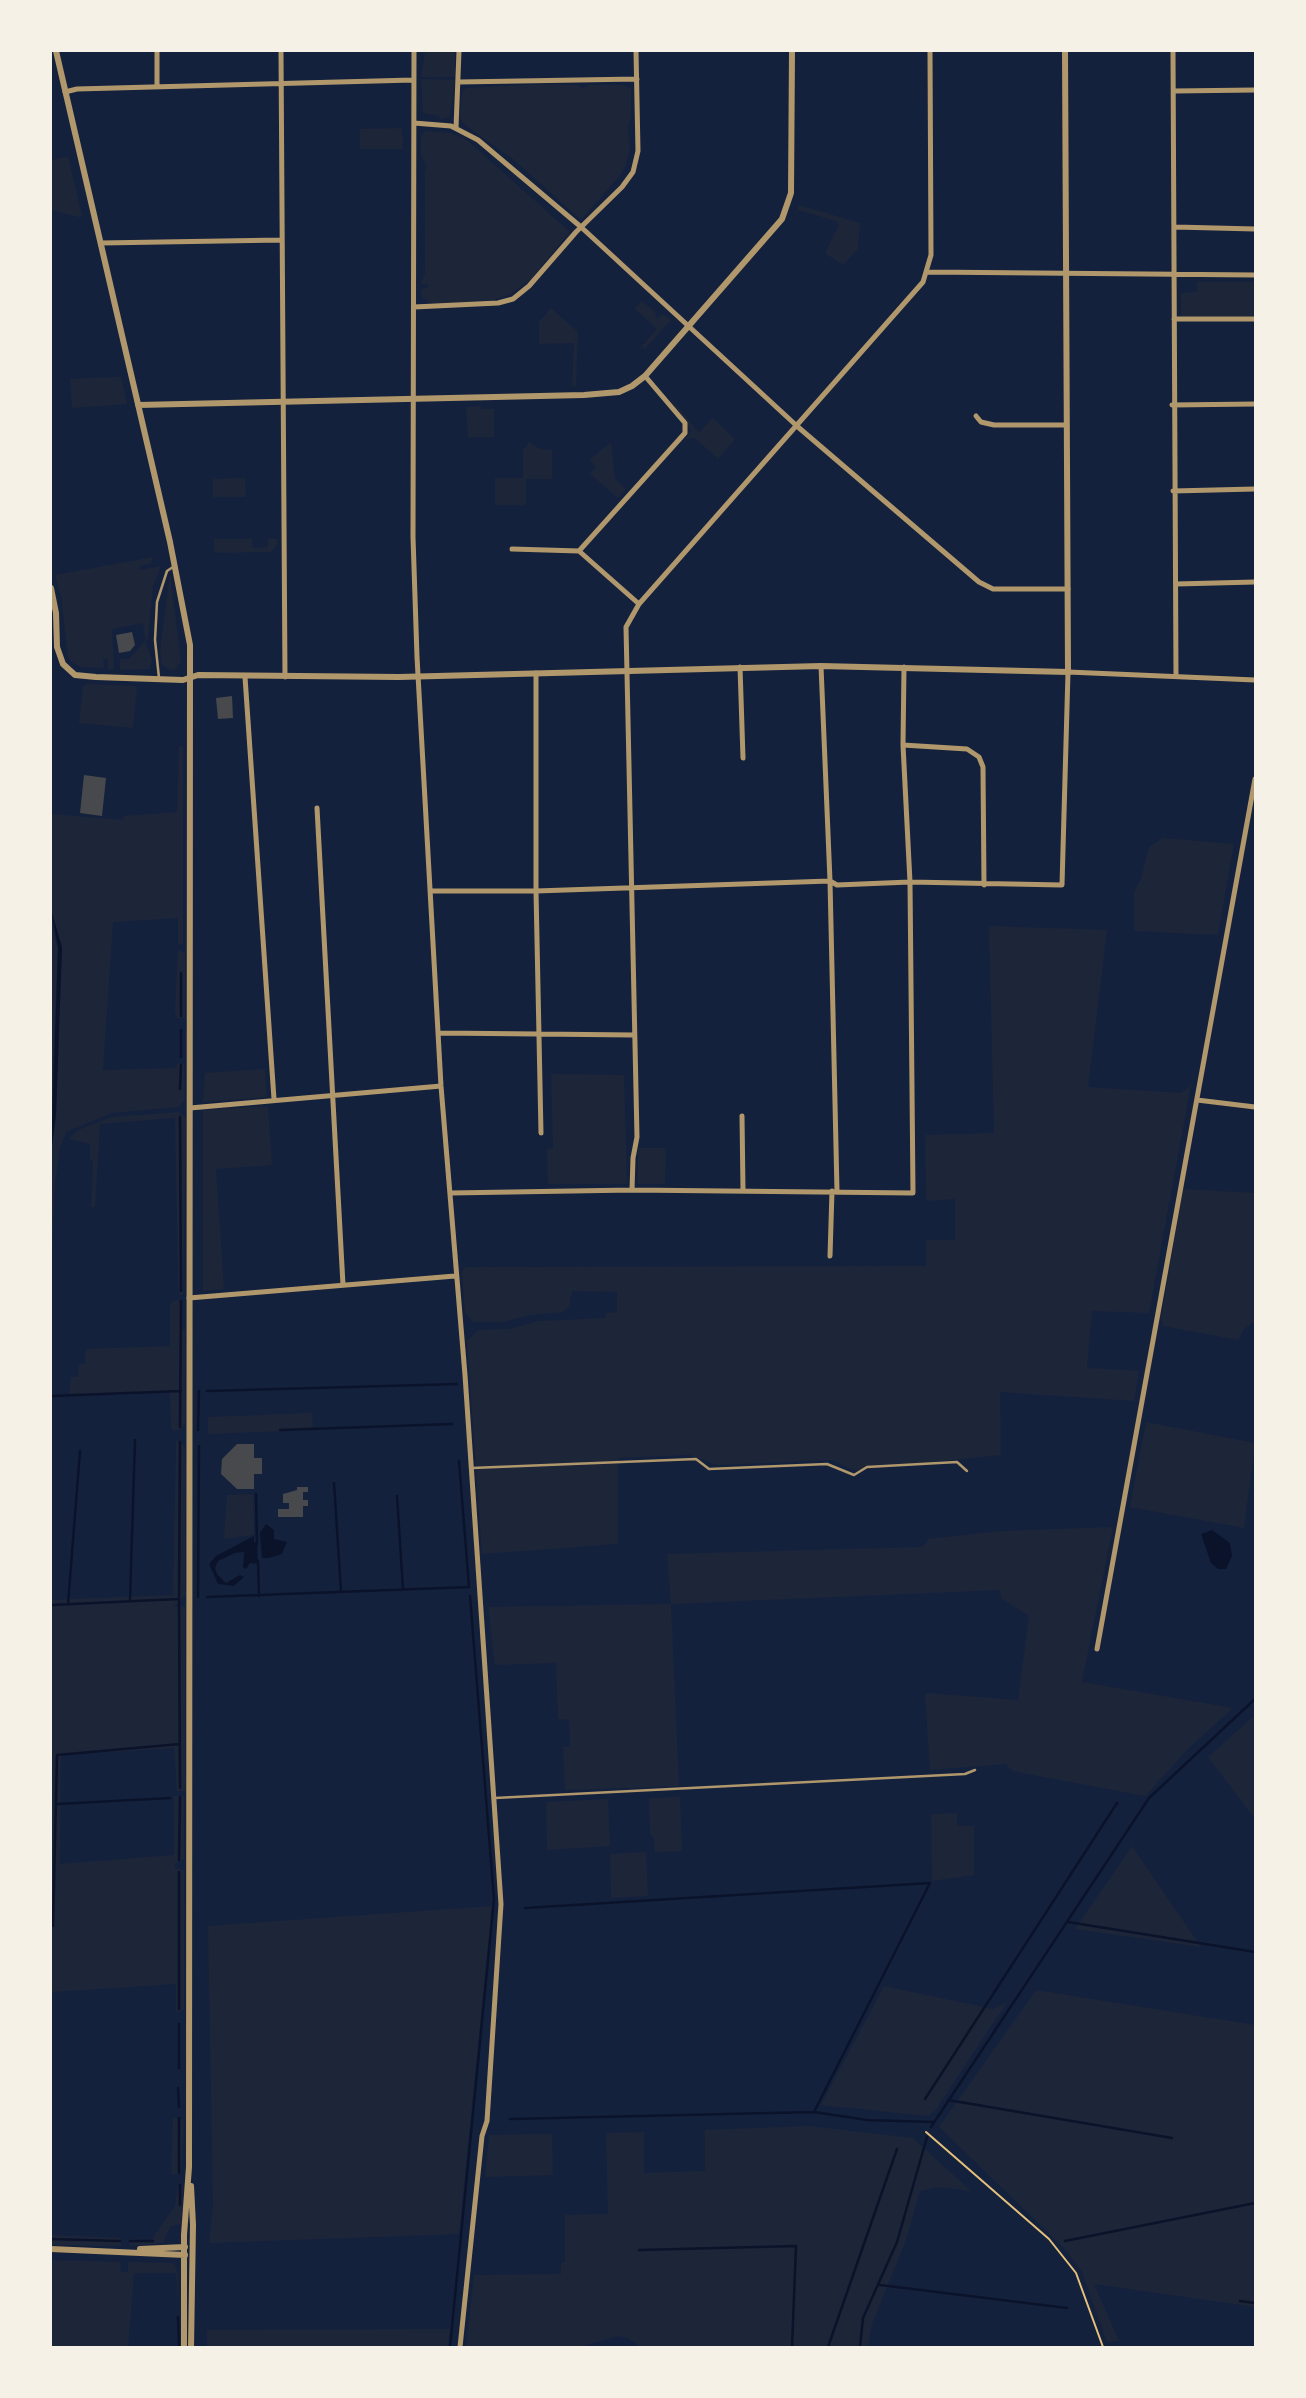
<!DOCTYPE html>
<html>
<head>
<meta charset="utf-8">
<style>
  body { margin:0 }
  #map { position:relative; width:1306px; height:2398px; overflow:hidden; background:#14213d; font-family:Barlow,sans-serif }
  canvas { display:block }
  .frame { position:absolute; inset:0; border:52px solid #f6f1e7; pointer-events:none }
</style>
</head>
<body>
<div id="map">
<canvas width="1306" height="2398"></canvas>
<div class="frame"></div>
</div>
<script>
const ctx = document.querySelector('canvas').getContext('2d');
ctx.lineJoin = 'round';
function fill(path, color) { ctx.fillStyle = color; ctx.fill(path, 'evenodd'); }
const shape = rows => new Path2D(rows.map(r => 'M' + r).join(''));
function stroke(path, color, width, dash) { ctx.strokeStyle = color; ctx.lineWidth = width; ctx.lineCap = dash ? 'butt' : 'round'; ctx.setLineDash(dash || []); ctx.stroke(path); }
const green = shape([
  [425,51,455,51,455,77,421,77],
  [421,79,455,80,450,116,440,120,439,116,423,113],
  [543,84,578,85,583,88,588,85,624,85,631,89,631,116,628,129,630,148,626,164,622,173,581,220,513,159,466,126,460,119,462,92,466,88],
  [402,128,403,149,360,149,360,129],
  [426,131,451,133,468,141,570,232,531,279,509,295,493,300,442,304,431,303,422,297,421,289,428,288,428,284,421,284,425,273,425,170,427,168,421,154,421,136],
  [68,156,82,216,78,217,51,210,51,160],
  [799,205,860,223,858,249,843,265,825,253,839,225,836,221,798,210,792,223],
  [1197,282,1255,282,1255,316,1181,316,1181,293,1197,292],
  [642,301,655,312,657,319,663,314,671,320,645,349,642,346,657,329,635,309],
  [551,308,578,332,576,386,572,386,574,343,539,344,539,322],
  [120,373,127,404,72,408,70,379,119,377],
  [669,396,699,433,713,418,735,439,718,459,695,438,687,439,680,447,691,431],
  [481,406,481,409,494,409,494,437,468,437,466,407],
  [529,442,540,449,552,450,552,479,526,479,526,502,523,505,495,505,495,478,523,478,523,450],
  [611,442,615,479,626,489,618,498,590,474,596,467,589,460],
  [245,478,246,497,213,497,213,479],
  [214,539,252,539,253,548,268,547,268,539,277,539,277,545,271,552,214,553],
  [153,557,151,563,139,566,140,570,161,566,153,586,148,639,145,639,143,623,112,629,114,669,108,669,108,659,103,659,104,668,81,667,71,662,68,657,61,597,55,575],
  [170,574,181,661,176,669,172,670,162,665,160,651],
  [145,641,152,660,150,669,120,670,120,659,129,659],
  [87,684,137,686,133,728,79,723,83,686],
  [179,746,183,746,183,944,178,944,178,918,113,922,103,1070,177,1068,177,1064,184,1064,185,1100,178,1107,112,1113,66,1132,60,1148,55,1183,51,1285,51,1153,56,1115,62,947,51,910,51,814,123,820,124,816,177,812],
  [1163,838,1234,844,1218,935,1134,931,1134,892,1141,879,1149,847],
  [51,922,58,948,51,1115],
  [989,926,1107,930,1088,1087,1181,1093,1191,1085,1149,1313,1092,1311,1087,1368,1139,1371,1134,1401,1000,1392,1001,1455,853,1470,832,1460,717,1465,689,1455,618,1458,618,1544,482,1554,467,1341,478,1330,509,1329,539,1321,605,1318,606,1313,617,1312,617,1292,572,1291,569,1307,562,1312,530,1315,502,1322,473,1322,465,1313,462,1271,466,1267,926,1266,926,1240,955,1240,955,1199,926,1201,925,1135,994,1133],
  [178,949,185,953,185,1018,177,1018,175,1011],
  [265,1069,267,1097,203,1102,205,1073],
  [551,1074,624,1075,627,1184,548,1184,547,1149,553,1148],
  [268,1106,272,1165,216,1169,224,1289,203,1291,203,1110],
  [178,1112,186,1118,183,1295,179,1294,178,1278,175,1118,100,1124,95,1207,91,1207,93,1162,90,1158,90,1144,69,1139,78,1130,112,1117],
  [638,1148,666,1148,665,1184,638,1184],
  [1183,1189,1255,1193,1255,1321,1244,1329,1238,1340,1163,1326,1161,1318],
  [182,1300,182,1330,185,1330,185,1424,181,1429,173,1431,171,1427,170,1393,69,1394,71,1377,78,1377,79,1365,85,1363,86,1349,170,1346,170,1305,173,1301],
  [312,1413,313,1430,208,1434,208,1417],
  [1146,1422,1255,1443,1244,1528,1130,1507],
  [176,1440,185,1447,185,1595,173,1607,185,1606,185,1791,177,1791,174,1748,61,1755,60,1864,174,1855,174,1796,184,1796,184,1859,175,1864,174,1868,184,1870,184,2010,176,2012,176,1984,51,1992,51,1600,173,1595],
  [253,1494,254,1535,224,1539,227,1495],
  [1113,1527,1082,1682,1233,1708,1191,1746,1145,1796,1012,1771,1006,1764,930,1770,925,1693,1018,1700,1029,1616,1001,1598,1000,1590,671,1604,679,1786,565,1790,563,1747,570,1747,569,1720,558,1719,556,1663,495,1665,488,1607,671,1604,667,1554,922,1547,929,1539,1001,1531],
  [1255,1715,1255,1819,1208,1757],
  [680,1797,682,1851,655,1852,654,1838,650,1834,649,1798],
  [608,1799,610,1846,547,1850,546,1802],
  [957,1813,957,1826,974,1826,974,1875,932,1881,931,1814],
  [1132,1846,1201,1947,1075,1929],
  [646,1852,648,1896,611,1898,610,1854],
  [492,1906,459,2234,209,2243,213,2206,208,1926],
  [884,1986,993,2009,1007,2002,935,2111,928,2116,821,2105],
  [1036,1990,1255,2025,1255,2307,1094,2284,1119,2341,1107,2342,1082,2272,1066,2250,939,2127],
  [173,2117,184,2120,181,2174,171,2174],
  [809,2126,913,2138,971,2191,939,2187,920,2191,906,2240,872,2324,868,2347,641,2347,628,2338,618,2336,579,2347,466,2347,474,2275,561,2274,561,2263,565,2262,565,2215,608,2214,606,2133,644,2132,644,2173,705,2171,705,2130],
  [552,2134,553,2175,485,2177,489,2135],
  [178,2185,183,2188,181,2224,171,2226,163,2243,130,2246,130,2239,151,2240,175,2206],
  [51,2235,121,2238,121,2246,51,2245],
  [51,2260,120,2262,121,2272,128,2272,128,2262,174,2263,178,2273,178,2302,176,2273,134,2273,128,2347,51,2347],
  [450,2329,448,2347,207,2347,207,2330]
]);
const water = shape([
  [51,910,62,947,56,1115,51,1152,58,948],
  [266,1524,274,1530,274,1539,287,1542,282,1554,269,1558,262,1558,260,1533],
  [1212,1530,1230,1543,1232,1556,1226,1569,1218,1569,1211,1563,1201,1534],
  [254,1536,254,1542,257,1542,258,1564,250,1563,246,1569,243,1567,244,1552,235,1553,218,1561,215,1568,217,1574,226,1583,240,1575,244,1577,234,1586,218,1584,209,1564,216,1556]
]);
const stream = shape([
  [181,973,181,1016],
  [181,1030,181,1057],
  [180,1089,181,1065],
  [180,1117,181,1291],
  [207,1391,457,1384],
  [51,1396,181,1391],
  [180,1427,181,1301],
  [198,1430,199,1391],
  [280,1430,452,1424],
  [334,1483,341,1591],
  [256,1494,257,1544],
  [397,1496,403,1589],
  [258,1561,259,1596],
  [198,1597,199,1446],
  [207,1597,469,1587,459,1461],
  [179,1599,180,1788],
  [130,1601,135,1440],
  [68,1604,80,1451],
  [51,1605,179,1599,180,1442],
  [58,1804,170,1798],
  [179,1860,180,1797],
  [525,1908,930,1883,814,2112],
  [1068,1922,1255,1952],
  [53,1926,57,1755,180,1744],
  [179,2009,179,1872],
  [179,2068,179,2024],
  [178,2088,179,2107],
  [925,2099,1117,1803],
  [948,2100,1172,2138],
  [179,2118,179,2173],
  [510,2119,814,2112,867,2120,933,2122],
  [931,2127,1149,1798,1255,1699],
  [180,2205,180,2185],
  [51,2239,120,2241],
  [130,2241,153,2241],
  [1065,2241,1255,2203],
  [639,2250,796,2246,792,2347],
  [880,2285,1067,2308],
  [1240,2301,1255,2303],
  [178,2317,179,2347],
  [450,2347,494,1899,470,1596],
  [828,2347,897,2149],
  [860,2347,863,2318,897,2242,927,2137]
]);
const building = shape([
  [132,632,135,645,130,651,119,653,116,635],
  [232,696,233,718,218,719,216,698],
  [84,775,106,778,102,816,80,813],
  [237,1444,254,1444,254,1458,262,1458,262,1474,254,1474,254,1489,237,1489,221,1474,222,1459],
  [297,1487,308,1487,308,1492,303,1492,303,1500,308,1500,308,1506,303,1506,303,1517,278,1517,278,1509,289,1509,289,1503,283,1503,283,1494,297,1490]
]);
const path = shape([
  [926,2132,1049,2239,1076,2273,1103,2347]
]);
const service = shape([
  [159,678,155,640,157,602,167,571,173,567],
  [472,1468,696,1459,709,1469,827,1464,854,1475,867,1467,957,1462,967,1471],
  [495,1798,965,1774,975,1770]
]);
const minor = shape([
  [157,51,157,86],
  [281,51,285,677],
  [414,51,413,537,417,657,441,1086,465,1375,501,1904,487,2121,482,2136,460,2347],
  [1173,51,1176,676],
  [459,82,637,79],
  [1174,91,1255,90],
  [65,92,77,89,413,80],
  [414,123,451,126,478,140,581,227,798,427,979,582,993,589,1068,589],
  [456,128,459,51],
  [1175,227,1255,229],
  [101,243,282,240],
  [927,272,1255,275],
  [414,307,498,303,513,299,529,286,576,232,622,187,633,172,638,151,636,51],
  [1174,319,1255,319],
  [1172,405,1255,404],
  [976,416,981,422,994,425,1066,425],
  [1173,491,1255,489],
  [512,549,579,551,685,433,685,423,645,376],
  [579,551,639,604],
  [1176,584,1255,582],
  [821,666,830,881,837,1191],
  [740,667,743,758],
  [536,673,536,891,541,1133],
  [245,677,274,1099],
  [903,745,967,749,979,757,983,767,984,885],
  [317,808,343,1285],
  [432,891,536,891,830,881,837,885,910,882,1062,885,1068,672,1255,680],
  [440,1033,634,1035],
  [1197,1100,1255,1107],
  [190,1108,441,1086],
  [742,1116,743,1190],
  [632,1190,633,1158,637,1137,626,627,639,604,923,282,931,255,930,51],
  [451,1193,632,1190,913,1193,910,882,903,745,904,667],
  [830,1256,832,1191],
  [189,1298,455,1276],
  [1097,1649,1255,779]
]);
const tertiary = shape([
  [56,51,170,542,190,645,189,2167,184,2235,184,2347],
  [138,405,584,395,619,392,632,386,645,376,782,219,791,193,792,51],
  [51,588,56,613,57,647,63,664,75,675,96,677,183,680,198,675,399,677,821,666,1068,672,1065,51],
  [191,2186,193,2225,191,2347],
  [51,2249,185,2255],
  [140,2249,185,2247]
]);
fill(green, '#1d2539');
fill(water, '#0b132b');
stroke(stream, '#0b132b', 2.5);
fill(building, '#48494c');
stroke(path, '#e5c07b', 2);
stroke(service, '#b1986c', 2.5);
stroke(minor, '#b1986c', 5);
stroke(tertiary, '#b1986c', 6);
</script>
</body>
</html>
